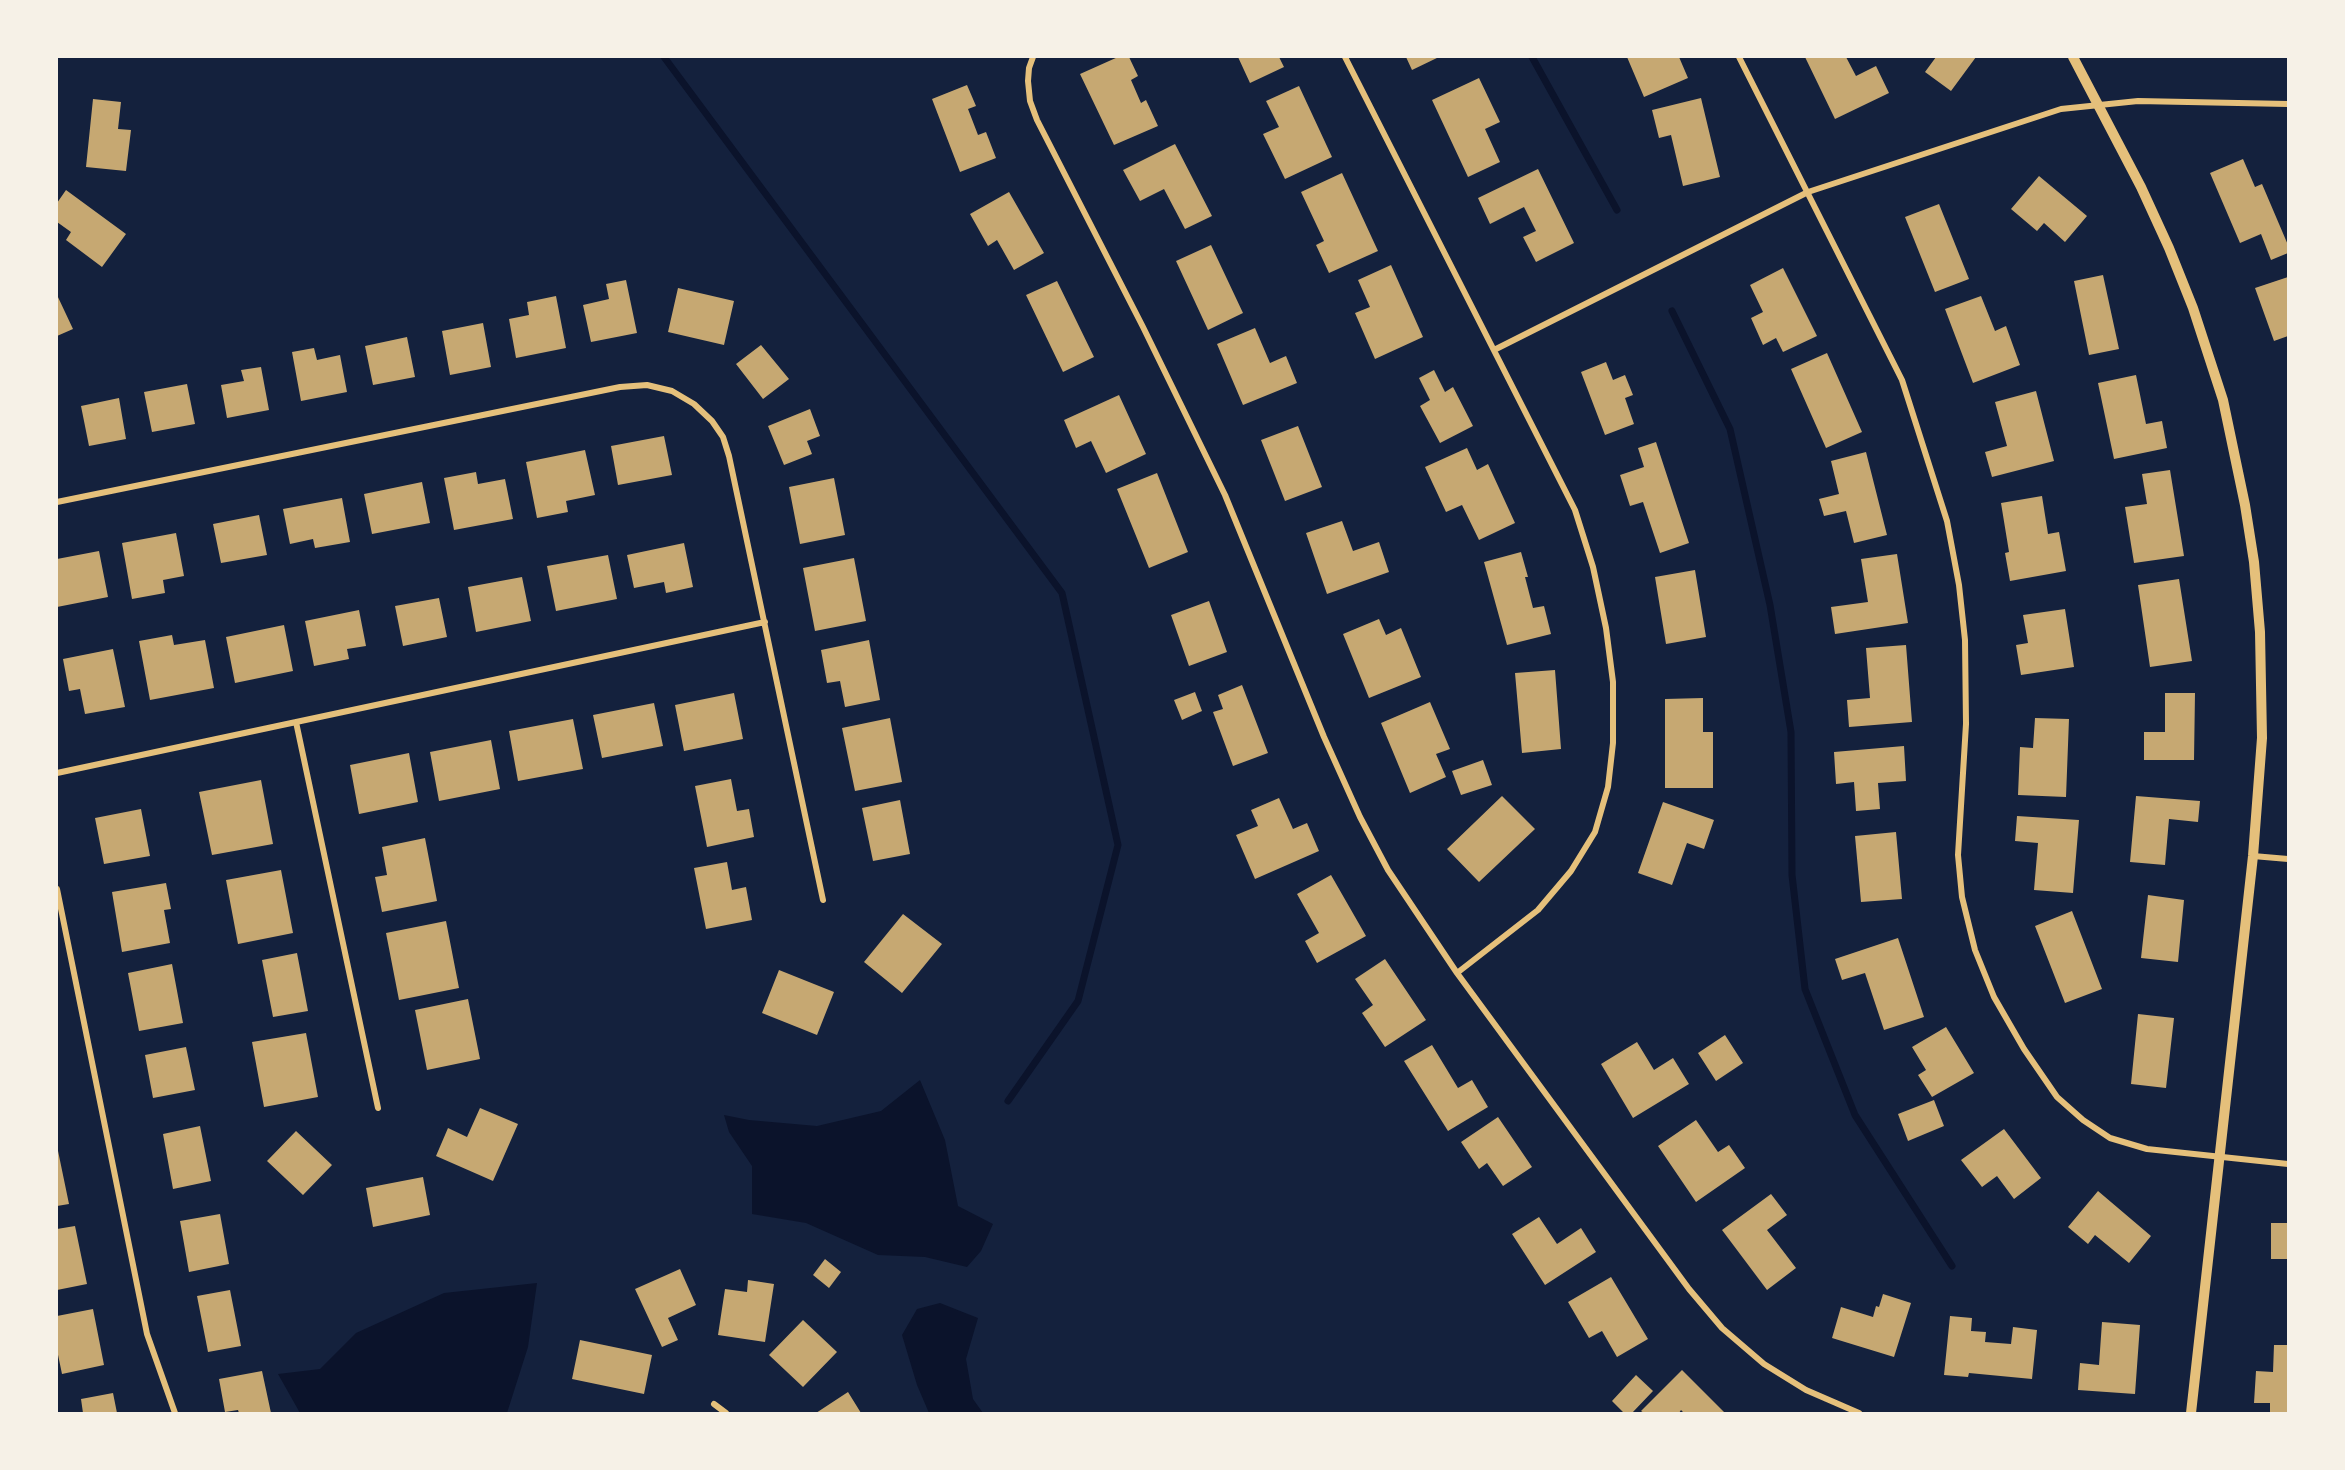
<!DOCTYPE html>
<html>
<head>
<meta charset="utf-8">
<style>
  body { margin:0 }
  #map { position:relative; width:2345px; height:1470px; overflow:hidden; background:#14213d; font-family:Manrope,sans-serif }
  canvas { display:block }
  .frame { position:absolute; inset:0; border:58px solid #f6f1e7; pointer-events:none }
</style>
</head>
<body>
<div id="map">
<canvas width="2345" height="1470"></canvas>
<div class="frame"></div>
</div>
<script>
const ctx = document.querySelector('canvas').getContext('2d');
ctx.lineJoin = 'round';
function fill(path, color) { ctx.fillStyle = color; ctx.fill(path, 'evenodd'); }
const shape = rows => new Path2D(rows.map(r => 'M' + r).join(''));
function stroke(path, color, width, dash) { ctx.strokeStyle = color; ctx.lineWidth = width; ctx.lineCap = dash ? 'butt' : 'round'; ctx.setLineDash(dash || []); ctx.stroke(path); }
const water = shape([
  [920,1080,945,1140,958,1206,993,1224,981,1251,967,1267,925,1257,878,1255,806,1223,752,1214,752,1166,729,1132,724,1115,749,1120,817,1126,881,1111],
  [537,1283,528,1347,507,1413,300,1413,278,1374,320,1369,356,1333,444,1293],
  [940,1303,978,1318,966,1359,973,1399,983,1413,929,1413,917,1385,902,1335,917,1309]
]);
const stream = shape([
  [664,57,1062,593,1118,845,1078,1001,1008,1101],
  [1532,57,1617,210],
  [1672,311,1730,429,1770,605,1791,732,1792,875,1805,989,1855,1115,1952,1266]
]);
const building = shape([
  [1118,57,1129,57,1138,76,1131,80,1141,103,1146,100,1158,126,1114,145,1080,74],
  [1238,57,1279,57,1284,67,1250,83],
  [1406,57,1439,57,1412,70],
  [1627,57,1679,57,1688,78,1644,97],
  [1805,57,1846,57,1856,76,1876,66,1889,93,1835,119],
  [1936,57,1976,57,1951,91,1925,72],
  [1479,78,1500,122,1485,129,1500,162,1468,177,1432,100],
  [967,85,976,106,968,109,978,135,986,132,996,158,960,172,932,99],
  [1299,86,1332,157,1285,179,1263,134,1279,127,1266,101],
  [1701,98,1720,177,1683,186,1671,135,1659,138,1652,110],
  [93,99,121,102,118,129,131,130,126,171,86,167],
  [1175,144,1212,216,1185,229,1164,189,1140,201,1123,170],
  [2243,159,2255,187,2262,184,2288,245,2288,253,2271,260,2261,234,2240,243,2210,173],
  [1538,169,1574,243,1536,262,1523,237,1536,231,1524,207,1490,224,1478,198],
  [1342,173,1378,251,1329,273,1316,245,1324,241,1301,192],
  [2039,176,2087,216,2065,242,2044,223,2037,231,2011,209],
  [66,190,126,234,102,267,66,240,71,232,57,222,57,203],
  [1009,192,1044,253,1014,270,997,240,988,246,970,214],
  [1939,204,1969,279,1935,292,1905,217],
  [1211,245,1243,313,1208,330,1176,261],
  [1391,265,1423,337,1375,359,1355,313,1370,307,1358,280],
  [1783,268,1817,336,1783,352,1776,338,1763,345,1751,318,1763,312,1750,285],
  [2103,275,2119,349,2089,355,2074,281],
  [2288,277,2288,336,2274,341,2255,288],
  [626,280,637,333,591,342,583,305,609,299,606,284],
  [1057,281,1094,357,1063,372,1026,295],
  [678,288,734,301,724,345,668,332],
  [57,295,73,329,57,336],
  [556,296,566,348,516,358,509,319,529,315,527,302],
  [1981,296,1995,331,2006,326,2020,365,1973,383,1945,309],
  [483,323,491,367,450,375,442,331],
  [1255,328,1270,363,1286,356,1297,383,1243,405,1217,344],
  [407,337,415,377,373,385,365,346],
  [761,345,789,379,763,399,736,364],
  [314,348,317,360,340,355,347,392,301,401,292,352],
  [1827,353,1862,432,1826,448,1791,369],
  [1606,362,1613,380,1625,375,1633,395,1625,398,1634,424,1605,435,1581,372],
  [261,367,269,410,227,418,221,385,244,381,241,370],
  [1434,370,1445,392,1453,387,1473,426,1440,443,1420,406,1430,400,1419,378],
  [2136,375,2146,424,2162,421,2167,448,2114,459,2098,383],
  [187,384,195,424,152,432,144,392],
  [2036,391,2054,461,1992,477,1985,452,2007,446,1995,402],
  [1119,395,1146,454,1106,473,1091,441,1076,448,1064,420],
  [119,398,126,439,89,446,81,406],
  [810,409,820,436,807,441,812,454,784,465,768,426],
  [1298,426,1322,487,1285,501,1261,440],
  [664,436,672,475,618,485,611,446],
  [1656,442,1689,543,1660,553,1643,502,1630,506,1620,475,1644,467,1638,448],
  [1467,448,1477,470,1488,464,1515,523,1479,540,1462,505,1446,512,1425,467],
  [585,450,595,495,566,501,568,512,537,518,526,462],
  [1866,452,1887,535,1854,543,1846,511,1824,516,1819,499,1839,494,1831,461],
  [2170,470,2184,556,2134,563,2125,507,2147,504,2142,474],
  [476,472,478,484,505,479,513,519,454,530,444,478],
  [1157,473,1188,552,1149,568,1117,489],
  [834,478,845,535,800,544,789,487],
  [422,482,430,523,372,534,364,494],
  [2042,496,2048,534,2059,532,2066,571,2010,581,2005,553,2009,552,2001,503],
  [342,498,350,542,315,548,313,539,290,544,283,509],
  [259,515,267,555,221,563,213,524],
  [1342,521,1353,551,1379,542,1389,572,1327,594,1306,533],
  [176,533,184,576,163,580,165,593,132,599,122,543],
  [684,543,693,587,666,593,664,582,634,588,627,555],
  [99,551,108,597,57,607,57,559],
  [1521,552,1528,577,1525,577,1533,608,1544,606,1551,634,1507,645,1484,562],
  [1897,554,1908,623,1835,634,1831,607,1868,602,1861,559],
  [608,555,617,599,556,611,547,566],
  [854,558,866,621,815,631,803,568],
  [1695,570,1706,637,1666,644,1655,577],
  [522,577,531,621,476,632,468,587],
  [2179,579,2192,661,2150,667,2138,585],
  [439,598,447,637,403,646,395,606],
  [1209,601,1227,652,1189,666,1171,615],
  [2065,609,2074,667,2021,675,2016,645,2028,643,2023,615],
  [359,610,366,646,347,649,349,659,314,666,305,621],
  [1379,619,1386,635,1401,628,1421,677,1369,698,1343,634],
  [284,625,293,671,235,683,226,637],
  [172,635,174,645,205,640,214,688,150,700,139,641],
  [869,640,880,700,845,707,840,681,827,683,821,650],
  [1906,645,1912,722,1849,727,1847,700,1870,698,1866,648],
  [113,649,125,707,85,714,80,689,69,691,63,659],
  [1555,670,1561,749,1522,753,1515,673],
  [1242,685,1268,753,1233,766,1213,712,1223,709,1218,695],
  [1195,692,1202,711,1182,720,1174,700],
  [734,693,743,739,684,751,675,705],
  [2165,693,2195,693,2194,760,2144,760,2144,732,2165,732],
  [1703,698,1703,732,1713,732,1713,788,1665,788,1665,699],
  [1430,702,1450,749,1436,754,1446,777,1410,793,1381,723],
  [654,703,663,746,602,758,593,715],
  [890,718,902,782,855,791,842,728],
  [2035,718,2069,719,2066,797,2018,795,2020,747,2033,748],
  [573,719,583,769,518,781,509,731],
  [491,740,500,789,439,801,430,752],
  [1904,746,1906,781,1878,783,1880,809,1856,811,1854,782,1836,784,1834,752],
  [409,753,418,802,359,814,350,765],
  [1483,760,1492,785,1461,795,1452,771],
  [731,779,737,811,749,809,754,837,707,847,695,786],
  [261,780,273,844,212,855,199,792],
  [1502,796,1535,829,1479,882,1447,849],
  [2136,796,2200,801,2198,822,2169,819,2165,865,2130,862],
  [1279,798,1293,829,1307,823,1319,851,1255,879,1236,835,1258,826,1251,810],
  [900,800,910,854,873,861,862,808],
  [1663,802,1714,820,1704,849,1687,843,1672,885,1638,873],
  [141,809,150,856,104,864,95,818],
  [2017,816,2079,820,2073,893,2034,890,2038,843,2015,841],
  [1896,832,1902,899,1861,902,1855,836],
  [425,838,437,901,382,912,375,877,387,875,382,847],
  [727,862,732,890,746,887,752,920,706,929,694,868],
  [281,870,293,933,238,944,226,880],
  [1331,875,1366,936,1317,963,1305,941,1319,933,1297,894],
  [166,883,171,909,164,910,170,943,122,952,112,892],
  [2148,895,2184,900,2178,962,2141,958],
  [2072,911,2102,989,2065,1003,2035,926],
  [903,914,942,944,902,993,864,962],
  [446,921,459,988,399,1000,386,933],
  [1898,938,1924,1017,1884,1030,1865,973,1842,980,1835,959],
  [297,953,308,1011,273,1017,262,960],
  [1385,959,1426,1020,1385,1047,1362,1013,1373,1005,1355,979],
  [172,964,183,1023,139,1031,128,973],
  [779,970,834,992,817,1035,762,1013],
  [468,999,480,1059,427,1070,415,1010],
  [2138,1014,2174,1018,2166,1088,2131,1084],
  [1946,1027,1974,1073,1932,1097,1918,1075,1926,1070,1912,1047],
  [306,1033,318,1097,264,1107,252,1042],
  [1725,1035,1743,1063,1716,1081,1698,1053],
  [1637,1042,1654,1070,1673,1058,1689,1084,1633,1118,1601,1064],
  [1432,1045,1458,1088,1472,1080,1488,1107,1448,1131,1404,1061],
  [186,1047,195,1090,153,1098,145,1055],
  [1934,1100,1944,1126,1908,1141,1898,1114],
  [480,1108,518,1124,493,1181,436,1156,448,1128,467,1137],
  [1498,1117,1532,1167,1503,1186,1487,1163,1479,1169,1461,1142],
  [1696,1120,1718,1152,1729,1145,1745,1168,1696,1202,1658,1146],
  [200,1126,211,1181,173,1189,163,1134],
  [2004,1129,2041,1178,2014,1199,1997,1176,1982,1187,1961,1160],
  [296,1131,332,1165,303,1195,267,1161],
  [57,1146,69,1204,57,1206],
  [423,1177,430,1215,373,1227,366,1188],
  [2098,1191,2151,1236,2129,1263,2095,1235,2088,1244,2068,1227],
  [1771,1194,1787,1215,1767,1230,1796,1268,1767,1290,1722,1230],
  [220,1214,229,1264,189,1272,180,1221],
  [1539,1217,1557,1244,1581,1228,1596,1252,1545,1285,1512,1234],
  [2271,1223,2288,1223,2288,1259,2271,1259],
  [75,1226,87,1284,57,1290,57,1229],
  [825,1259,841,1272,829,1288,813,1275],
  [680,1269,696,1305,668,1318,678,1340,662,1347,635,1289],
  [1611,1277,1648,1339,1617,1357,1602,1331,1589,1338,1568,1302],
  [748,1280,774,1284,765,1342,718,1335,725,1289,747,1292],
  [230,1290,241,1346,208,1352,197,1296],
  [1883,1294,1911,1303,1894,1357,1832,1338,1841,1307,1873,1317,1876,1306,1879,1307],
  [93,1309,104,1365,62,1374,57,1350,57,1316],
  [1950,1316,1972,1318,1971,1331,1986,1332,1985,1342,2011,1344,2013,1327,2037,1330,2032,1379,1969,1373,1968,1377,1944,1375],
  [803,1320,837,1352,803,1387,769,1355],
  [2102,1322,2140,1325,2135,1394,2078,1390,2080,1363,2099,1365],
  [580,1340,652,1355,644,1394,572,1379],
  [2274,1345,2288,1345,2288,1412,2270,1412,2270,1403,2254,1403,2256,1371,2273,1372],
  [1682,1370,1725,1413,1684,1413,1681,1410,1679,1413,1644,1413,1641,1411],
  [262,1371,271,1413,239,1413,238,1410,225,1412,219,1379],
  [1636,1375,1653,1391,1632,1413,1624,1413,1612,1401],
  [848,1392,861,1413,816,1413],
  [113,1393,117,1413,83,1413,81,1399]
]);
const minor = shape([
  [1033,57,1029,68,1028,81,1030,101,1037,120,1143,327,1225,495,1324,737,1360,817,1388,870,1457,973,1689,1289,1722,1328,1764,1364,1806,1390,1859,1413],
  [1345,57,1575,510,1593,567,1606,628,1613,682,1613,743,1608,787,1595,832,1571,871,1538,910,1457,973],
  [1739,57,1902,380,1947,521,1959,585,1965,640,1966,724,1958,855,1962,897,1975,950,1994,997,2024,1049,2057,1097,2083,1120,2110,1138,2147,1149,2288,1164],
  [1494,350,1808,192,2061,109,2138,101,2288,104],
  [57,502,620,387,647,385,672,391,694,404,712,421,723,437,729,456,823,900],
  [296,722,378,1108],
  [57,773,765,622],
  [2253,856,2288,859],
  [57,889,147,1334,175,1413],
  [714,1404,726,1413]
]);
const tertiary = shape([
  [2073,57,2141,187,2169,248,2193,308,2223,400,2245,505,2254,562,2260,632,2262,738,2253,856,2191,1413]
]);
fill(water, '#0b132b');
stroke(stream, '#0b132b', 7);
fill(building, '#c6a872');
stroke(minor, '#e5c07b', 6);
stroke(tertiary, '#e5c07b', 10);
</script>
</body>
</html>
